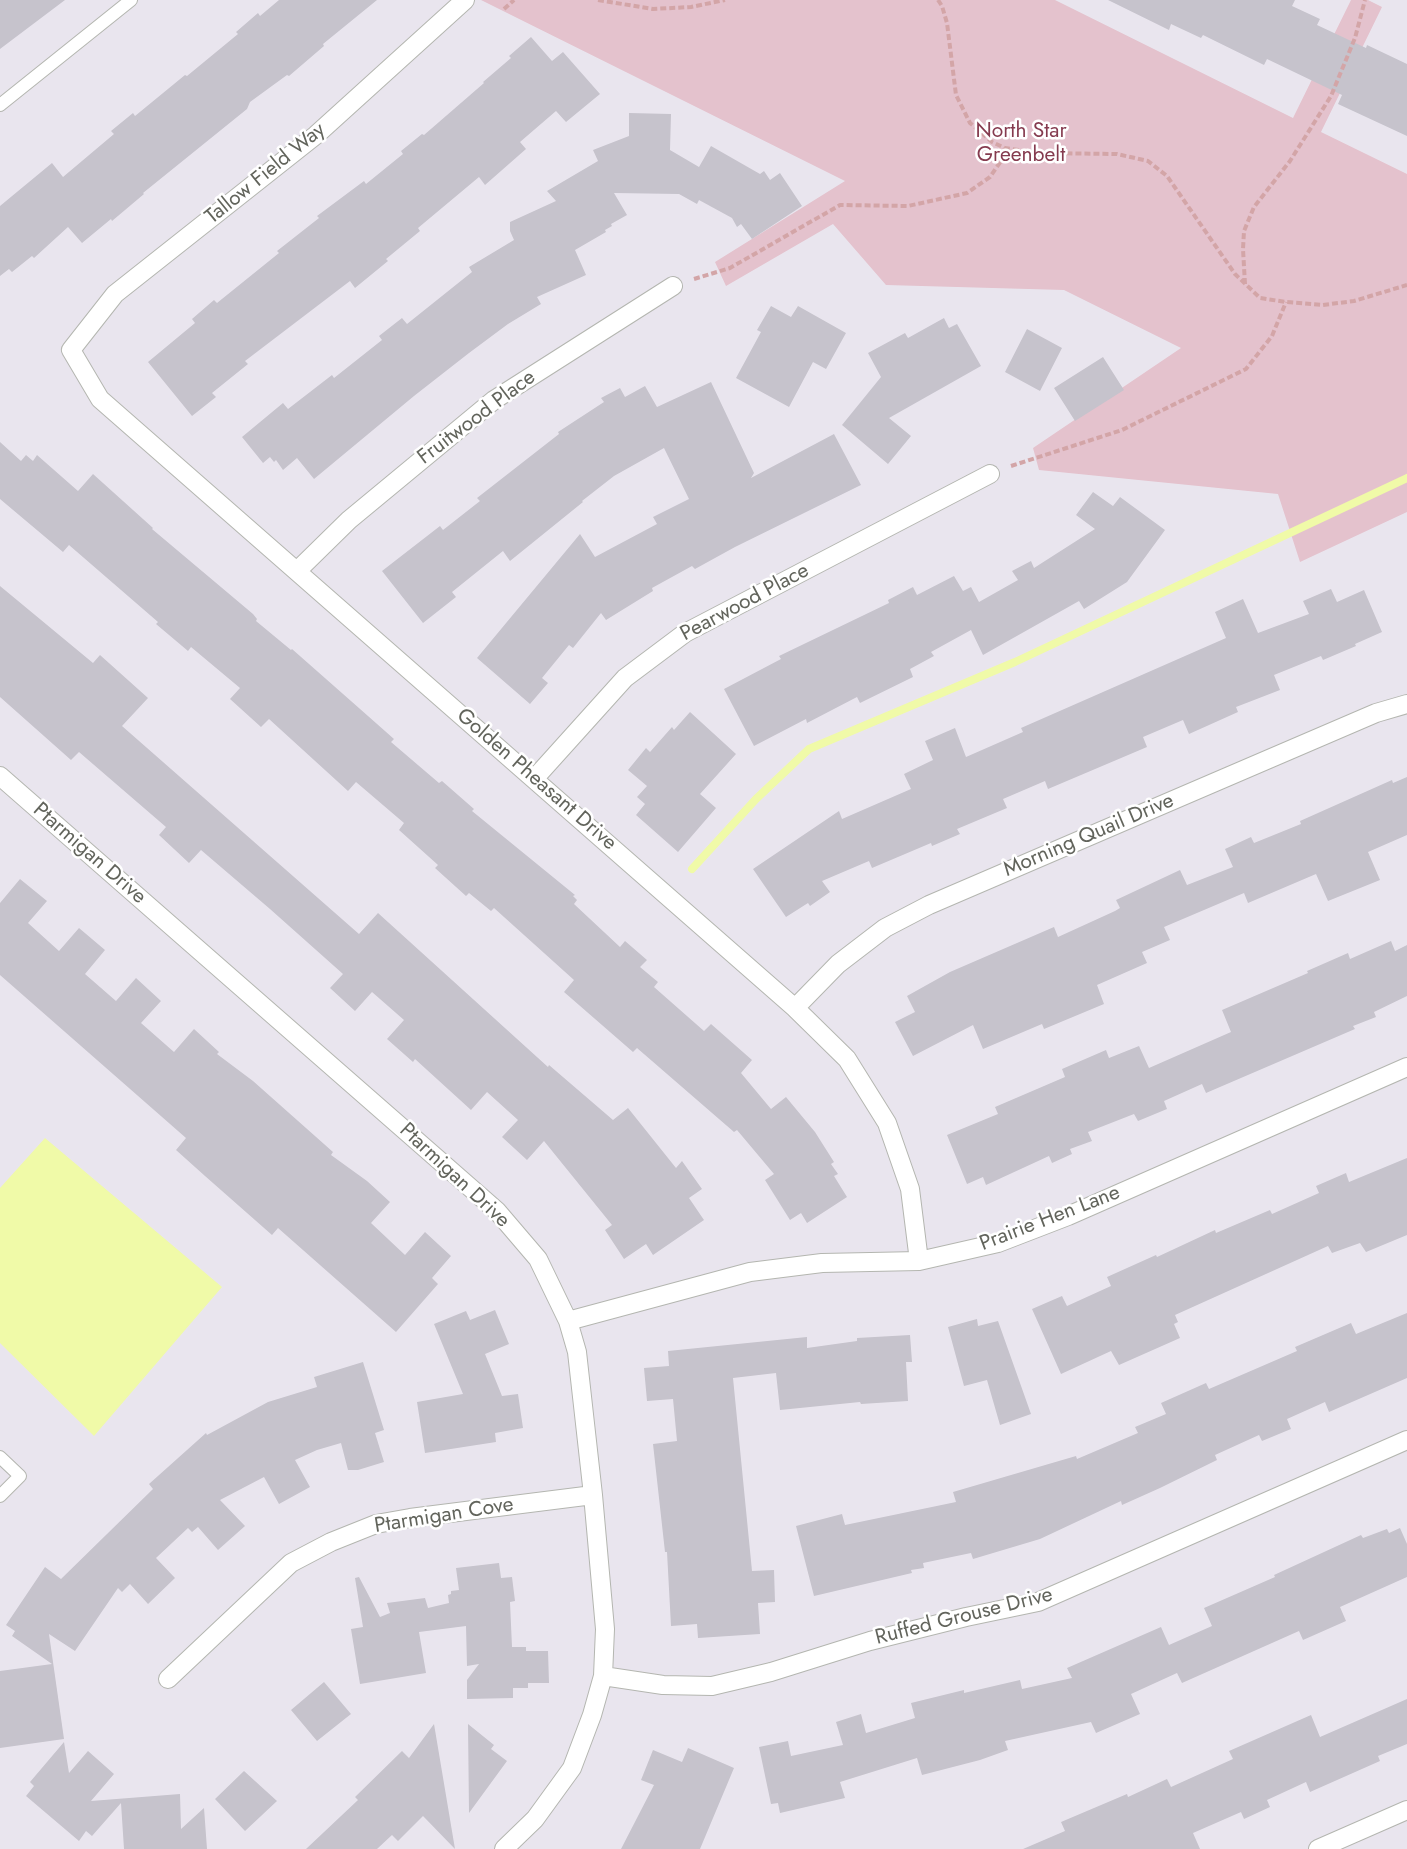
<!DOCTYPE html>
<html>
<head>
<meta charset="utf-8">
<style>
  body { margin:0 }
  canvas { display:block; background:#e9e5ee }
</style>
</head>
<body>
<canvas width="1407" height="1849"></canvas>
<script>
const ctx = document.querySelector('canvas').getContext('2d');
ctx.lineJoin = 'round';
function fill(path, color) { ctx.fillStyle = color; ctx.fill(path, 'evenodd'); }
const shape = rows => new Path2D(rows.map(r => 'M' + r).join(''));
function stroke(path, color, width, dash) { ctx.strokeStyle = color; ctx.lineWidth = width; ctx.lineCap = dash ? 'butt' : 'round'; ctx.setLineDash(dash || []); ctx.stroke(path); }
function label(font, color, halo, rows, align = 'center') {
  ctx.font = font + ' Jost,sans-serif'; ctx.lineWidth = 5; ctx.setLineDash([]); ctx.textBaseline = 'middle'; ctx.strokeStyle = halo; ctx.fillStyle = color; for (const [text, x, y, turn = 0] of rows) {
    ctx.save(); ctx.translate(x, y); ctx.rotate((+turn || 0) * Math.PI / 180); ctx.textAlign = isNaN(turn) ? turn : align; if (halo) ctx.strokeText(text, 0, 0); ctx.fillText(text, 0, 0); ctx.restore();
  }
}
const green = shape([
  [481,0,1055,0,1293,118,1351,0,1368,0,1382,7,1321,132,1407,174,1407,512,1300,562,1278,494,1039,470,1033,448,1181,348,1064,290,886,285,833,224,726,286,715,262,845,181]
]);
const water = shape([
  [45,1138,222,1287,94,1436,0,1343,0,1188]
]);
const stream = shape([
  [692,869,756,799,809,749,1015,662,1407,478]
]);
const building = shape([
  [0,0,65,0,0,49],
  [279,0,377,0,323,44,324,46,289,76,287,75,250,102,247,109,143,193,144,194,112,221,111,219,82,243,68,227,34,258,32,256,12,272,9,269,0,276,0,206,52,163,63,177,114,134,111,131,133,113,135,116,185,75,187,76,238,34,236,32,258,13,260,16],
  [1108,0,1295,0,1292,6,1320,19,1317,25,1366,48,1367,45,1407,64,1407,136,1338,104,1342,95,1267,59,1264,65,1203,35,1201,38,1171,24,1169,30],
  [531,37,552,61,563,52,600,94,566,122,556,111,520,142,526,149,485,185,479,177,418,228,420,231,386,259,388,261,355,288,350,281,245,361,248,364,212,393,216,397,192,416,148,362,195,323,192,319,214,300,217,303,279,253,277,251,319,218,317,216,364,181,366,184,403,154,401,151,422,134,424,135,484,83,483,82,511,58,509,56],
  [629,113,671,114,670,150,699,167,711,146,760,174,764,171,770,180,780,173,802,206,752,239,741,224,737,227,732,218,699,200,697,204,679,194,614,193,627,215,611,224,612,226,605,230,606,232,575,250,586,275,537,297,541,304,508,324,469,353,414,396,314,479,297,458,283,470,276,460,274,462,270,457,263,463,242,437,283,403,288,409,332,375,334,378,382,340,379,336,402,318,407,324,472,272,469,267,514,240,510,231,510,222,556,201,547,191,598,161,593,150,629,136],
  [771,306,791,317,798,306,846,333,826,369,813,362,789,407,736,378,761,332,757,330],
  [944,318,949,328,957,324,981,366,889,418,911,436,888,464,842,425,881,377,868,353,905,333,908,338],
  [1027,329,1062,348,1040,391,1005,372],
  [1103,357,1124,390,1075,421,1054,388],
  [711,382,754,473,751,478,834,434,861,485,735,547,695,569,692,566,652,588,653,591,606,620,601,613,573,648,569,645,542,678,548,683,530,704,477,658,580,534,595,557,657,524,653,517,689,499,664,448,614,476,582,501,583,502,510,561,503,551,452,592,456,597,423,623,382,571,440,526,443,530,480,501,477,498,559,434,558,432,604,402,601,398,620,388,625,397,645,386,657,407],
  [0,442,21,461,26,455,33,461,37,455,78,491,93,474,153,528,152,529,253,614,257,619,256,621,291,650,292,649,368,716,394,739,391,742,439,783,442,781,474,809,472,811,575,895,573,896,577,900,574,904,620,947,625,941,647,960,640,967,658,982,654,987,704,1031,711,1024,752,1060,741,1073,771,1109,786,1097,815,1132,834,1162,831,1164,838,1174,834,1176,847,1197,807,1223,801,1213,790,1220,765,1180,774,1174,737,1130,734,1132,637,1048,633,1052,564,992,574,980,494,908,491,911,469,893,466,896,435,868,438,865,399,830,404,823,356,782,348,791,269,719,261,727,230,699,240,688,191,647,188,651,156,624,158,622,69,545,63,552,0,499],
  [1093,492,1113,506,1120,497,1165,530,1127,582,1084,609,1079,601,983,655,971,630,931,652,934,656,910,669,913,677,860,703,857,697,807,723,806,719,754,746,724,689,781,659,779,656,889,603,888,600,913,587,917,595,954,576,963,591,971,587,979,602,1018,580,1012,571,1031,561,1034,568,1095,529,1076,515],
  [0,586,93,663,100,655,148,698,122,726,359,934,378,913,548,1067,549,1065,613,1120,628,1108,676,1168,682,1161,702,1189,689,1198,704,1220,653,1255,646,1244,624,1259,605,1230,612,1225,544,1141,527,1160,502,1137,518,1120,487,1092,471,1110,415,1059,413,1062,387,1039,404,1020,372,992,355,1011,330,988,343,974,270,909,201,850,189,863,159,835,166,827,79,752,71,760,0,697],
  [1331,589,1337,602,1364,590,1382,632,1355,644,1356,646,1323,660,1321,656,1274,675,1280,690,1236,707,1238,712,1189,734,1183,720,1143,737,1147,747,1048,789,1045,781,1003,799,1007,808,957,829,960,834,932,846,931,843,872,868,869,861,822,881,830,892,810,906,808,903,786,917,753,869,839,811,842,819,911,789,904,774,933,760,925,741,955,728,966,757,1023,732,1021,728,1226,638,1215,612,1243,599,1258,633,1309,614,1303,601],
  [690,712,736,754,700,794,716,808,678,852,636,815,645,804,637,797,647,786,628,770,646,748,650,752,672,727,674,730],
  [1407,777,1407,835,1368,852,1380,880,1328,901,1316,874,1248,903,1244,893,1164,927,1170,940,1142,952,1147,963,1097,985,1104,1004,1044,1029,1042,1024,983,1049,973,1025,913,1056,895,1022,915,1012,907,996,950,972,1054,927,1058,937,1115,911,1120,908,1116,900,1180,870,1187,885,1233,867,1225,849,1251,837,1254,843,1301,824,1300,821,1392,780,1393,783],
  [20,879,47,901,28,923,59,951,79,928,105,950,85,974,116,1001,136,978,161,1001,141,1023,174,1052,194,1029,219,1052,217,1054,253,1081,333,1152,331,1155,367,1181,390,1202,371,1223,405,1255,425,1232,451,1256,432,1278,438,1284,396,1332,278,1228,272,1235,205,1176,176,1150,186,1138,0,975,0,903],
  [1391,941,1395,951,1407,945,1407,996,1374,1012,1376,1017,1353,1026,1355,1029,1206,1093,1202,1084,1164,1101,1167,1109,1138,1121,1134,1114,1088,1132,1092,1141,1070,1149,1072,1154,1052,1163,1049,1156,986,1185,983,1177,967,1184,947,1135,998,1114,995,1107,1065,1077,1062,1069,1106,1050,1109,1058,1139,1046,1149,1068,1231,1032,1222,1010,1308,973,1307,971,1348,953,1350,959],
  [1407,1158,1407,1235,1366,1252,1360,1243,1332,1253,1328,1246,1175,1315,1178,1322,1174,1324,1180,1338,1119,1365,1111,1351,1061,1374,1032,1309,1062,1296,1067,1306,1111,1286,1107,1277,1156,1255,1157,1257,1215,1230,1216,1233,1270,1210,1272,1214,1319,1193,1316,1186,1346,1173,1349,1182],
  [495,1310,509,1344,485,1354,502,1396,518,1394,523,1428,495,1433,496,1442,425,1453,417,1402,463,1394,434,1324,466,1311,470,1320],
  [1407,1313,1407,1378,1329,1412,1325,1402,1287,1419,1291,1429,1262,1441,1259,1435,1215,1455,1217,1460,1160,1488,1122,1505,1121,1501,1040,1539,973,1559,971,1553,923,1563,924,1568,911,1570,912,1573,814,1596,796,1526,842,1514,845,1525,956,1502,953,1492,1076,1456,1077,1459,1138,1433,1135,1427,1166,1414,1161,1403,1206,1383,1209,1389,1297,1351,1295,1347,1351,1323,1356,1334],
  [977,1319,978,1326,998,1321,1031,1414,1000,1425,987,1380,964,1386,948,1327],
  [910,1335,912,1362,906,1362,908,1401,861,1404,860,1402,780,1410,776,1373,733,1378,752,1571,774,1570,775,1602,758,1603,760,1634,698,1638,697,1624,671,1626,667,1552,665,1552,653,1444,677,1441,673,1399,647,1401,644,1368,669,1366,668,1351,807,1337,807,1348,857,1341,857,1338],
  [363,1362,384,1430,375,1433,384,1462,358,1470,348,1470,341,1443,317,1450,295,1460,310,1487,279,1504,264,1477,220,1500,245,1526,218,1550,198,1527,192,1532,188,1528,156,1558,175,1578,148,1604,130,1584,122,1592,118,1588,75,1651,49,1634,64,1739,0,1748,0,1671,52,1664,12,1636,15,1631,6,1625,45,1567,61,1579,153,1489,149,1484,206,1433,207,1435,268,1402,317,1387,314,1377],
  [1400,1528,1407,1544,1407,1577,1340,1607,1346,1621,1303,1640,1299,1631,1182,1683,1177,1673,1131,1694,1140,1714,1096,1733,1091,1722,1005,1741,1008,1750,980,1760,922,1775,917,1758,840,1782,845,1798,780,1813,778,1803,771,1804,759,1747,788,1741,791,1756,843,1745,836,1722,861,1714,866,1733,915,1718,911,1703,964,1690,964,1693,1020,1680,1022,1689,1072,1678,1067,1668,1161,1627,1169,1645,1212,1626,1204,1608,1275,1577,1274,1575,1361,1535,1363,1538,1387,1529,1389,1533],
  [499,1563,501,1578,512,1577,515,1601,510,1602,512,1647,526,1647,526,1651,548,1651,549,1683,528,1683,528,1688,513,1688,513,1698,467,1699,467,1680,479,1664,467,1666,466,1626,419,1632,426,1673,360,1684,351,1629,363,1627,355,1578,359,1577,380,1617,390,1613,387,1603,425,1598,428,1608,449,1603,448,1595,451,1594,451,1591,459,1590,456,1568],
  [324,1682,351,1714,317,1741,291,1710],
  [1407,1699,1407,1744,1378,1756,1380,1761,1310,1792,1306,1782,1267,1800,1270,1807,1244,1819,1241,1812,1193,1833,1200,1849,1023,1849,1065,1831,1061,1822,1127,1794,1128,1797,1167,1779,1171,1787,1233,1759,1229,1751,1311,1715,1320,1737],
  [434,1724,455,1849,423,1816,398,1841,392,1835,377,1849,306,1849,358,1800,355,1797,402,1751,409,1758],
  [468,1724,494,1745,491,1749,507,1761,469,1813],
  [64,1742,69,1773,88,1751,114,1774,91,1801,180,1794,181,1829,204,1808,207,1849,124,1849,121,1803,92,1836,86,1831,79,1841,26,1796,34,1786,30,1782],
  [688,1748,734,1768,700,1849,621,1849,654,1785,641,1780,653,1750,682,1762],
  [244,1771,277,1801,245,1831,215,1799]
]);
const path = shape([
  [598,0,653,9,691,7,725,0],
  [938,0,942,6,947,23,956,95,970,123,992,142,1005,148,1038,153,1117,154,1148,161,1167,176,1235,274,1260,298,1286,302,1323,305,1354,301,1407,285],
  [504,9,514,0],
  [694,279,730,268,840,205,908,206,967,193,990,177,1001,161,1005,148],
  [1245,284,1243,249,1244,231,1254,207,1290,161,1331,96,1355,38,1365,0],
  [1011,466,1122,430,1246,369,1272,336,1286,302]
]);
const service = shape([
  [0,105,131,0],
  [0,1457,20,1476,0,1496]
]);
const minor = shape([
  [465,0,316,135,115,294,71,350,100,399,795,1008,847,1059,887,1123,910,1189,919,1261],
  [297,571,349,520,494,400,673,286],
  [0,776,497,1211,538,1259,568,1321,577,1352,593,1495,605,1629,603,1676,592,1715,572,1768,535,1819,504,1849],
  [534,779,625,678,685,633,990,474],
  [795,1008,838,964,885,928,929,905,1376,713,1407,704],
  [568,1321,750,1272,822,1263,919,1261,998,1243,1068,1216,1407,1067],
  [603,1676,663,1685,712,1686,771,1672,870,1641,966,1617,1038,1602,1407,1440],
  [168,1679,291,1563,331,1542,376,1524,410,1518,593,1495],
  [1318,1849,1407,1810]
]);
const parkNames = [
  ["North Star",1021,132],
  ["Greenbelt",1021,156]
];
const streetNames = [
  ["Tallow Field Way",266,174,-39],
  ["Fruitwood Place",477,418,-37],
  ["Pearwood Place",745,603,-28],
  ["Golden Pheasant Drive",536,780,41],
  ["Morning Quail Drive",1089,836,-23],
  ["Ptarmigan Drive",89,854,41],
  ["Ptarmigan Drive",454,1176,43],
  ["Prairie Hen Lane",1050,1219,-21],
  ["Ptarmigan Cove",444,1516,-9],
  ["Ruffed Grouse Drive",964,1617,-14]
];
fill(green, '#e4c2cd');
fill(water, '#f0faa8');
stroke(stream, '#f0faa8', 8);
fill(building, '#c6c3cc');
stroke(service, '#b4b6b0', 14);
stroke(minor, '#b4b6b0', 20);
stroke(path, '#d3a5a7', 4, [6, 3]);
stroke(service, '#fff', 12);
stroke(minor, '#fff', 18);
label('21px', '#853b4f', '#fff', parkNames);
label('21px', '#62645c', '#fff', streetNames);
</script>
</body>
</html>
